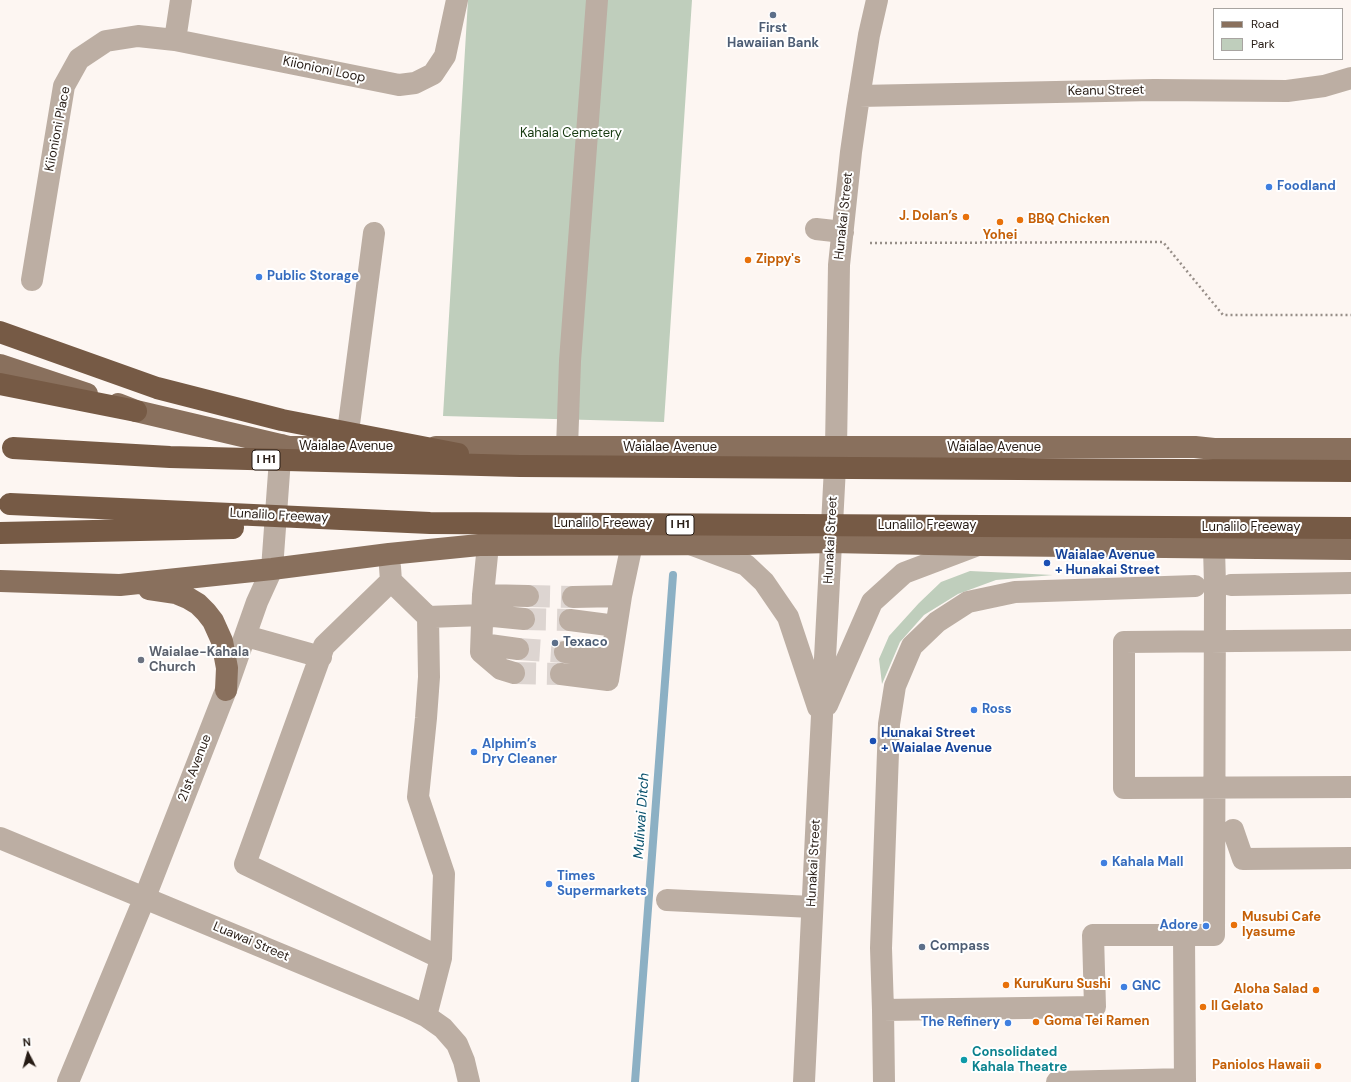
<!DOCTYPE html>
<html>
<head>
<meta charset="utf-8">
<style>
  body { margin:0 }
  #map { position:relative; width:1351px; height:1082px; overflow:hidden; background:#fdf6f2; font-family:"DM Sans",sans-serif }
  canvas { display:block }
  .legend { position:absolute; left:1213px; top:8px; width:130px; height:52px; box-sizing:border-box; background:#fff; border:1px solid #a8a4a1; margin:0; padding:5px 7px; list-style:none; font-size:12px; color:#261b14 }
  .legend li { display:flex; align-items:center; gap:8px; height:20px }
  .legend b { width:20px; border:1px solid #a8a4a1 }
  .north { position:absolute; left:8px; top:1034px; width:40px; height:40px; -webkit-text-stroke:3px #fff; paint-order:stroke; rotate:354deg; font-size:11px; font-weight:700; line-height:16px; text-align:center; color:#261b14 }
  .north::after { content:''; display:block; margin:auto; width:14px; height:18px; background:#261b14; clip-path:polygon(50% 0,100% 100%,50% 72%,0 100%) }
</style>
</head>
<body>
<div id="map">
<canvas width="1351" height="1082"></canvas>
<ul class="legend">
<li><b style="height:5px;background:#89705d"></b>Road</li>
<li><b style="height:11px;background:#bfcebc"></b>Park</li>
</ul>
<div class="north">N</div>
</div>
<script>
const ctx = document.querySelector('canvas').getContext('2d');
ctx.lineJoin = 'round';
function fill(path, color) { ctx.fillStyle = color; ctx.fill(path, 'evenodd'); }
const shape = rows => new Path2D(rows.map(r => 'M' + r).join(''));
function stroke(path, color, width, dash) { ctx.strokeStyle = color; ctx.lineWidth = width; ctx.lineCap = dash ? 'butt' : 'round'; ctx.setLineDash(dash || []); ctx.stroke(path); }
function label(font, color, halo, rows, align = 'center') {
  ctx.font = font + ' "DM Sans",sans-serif'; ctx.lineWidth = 4; ctx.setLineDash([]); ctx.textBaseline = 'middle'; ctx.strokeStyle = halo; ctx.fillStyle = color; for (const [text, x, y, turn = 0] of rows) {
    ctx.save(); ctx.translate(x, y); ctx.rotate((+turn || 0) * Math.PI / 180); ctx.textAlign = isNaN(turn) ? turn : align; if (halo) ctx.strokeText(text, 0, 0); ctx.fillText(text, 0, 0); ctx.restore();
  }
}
const green = shape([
  [468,0,692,0,664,422,443,416],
  [970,571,1053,575,996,580,958,594,924,615,900,642,882,684,879,659,889,636,919,603,941,582]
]);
const stream = shape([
  [635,1082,673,575]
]);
const minorTunnel = shape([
  [528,596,573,597],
  [524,619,570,620],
  [518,649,565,652],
  [514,673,561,674]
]);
const path = shape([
  [870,243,1163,242,1223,315,1351,315]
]);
const minor = shape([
  [175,40,181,0],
  [859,96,1154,90,1287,91,1324,86,1351,78],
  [816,229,843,232],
  [32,280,64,86,79,59,106,41,138,36,175,40,399,85,415,83,433,74,445,56,457,0],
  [346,447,374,233],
  [567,448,570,361,597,0],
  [690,544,746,565,764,582,788,617,818,707],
  [488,545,483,595,481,652,501,669,514,673],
  [390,567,391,581,428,617,429,677,426,718,418,797,444,874,441,958,426,1016],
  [391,581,324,646,245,864,441,958],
  [1231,585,1351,583],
  [483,595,528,596],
  [621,596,632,544],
  [428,617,483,615,524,619],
  [570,620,616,626],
  [246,636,321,657],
  [1351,640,1124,642,1124,788,1351,787],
  [482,644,518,649],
  [565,652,611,660],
  [561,674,608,680,621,596,573,597],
  [827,705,872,602,904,573,978,545],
  [1233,830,1243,859,1351,858],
  [0,838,407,1007,426,1016,443,1028,457,1044,464,1061,469,1082],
  [667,900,812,907],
  [1184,935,1214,935,1215,585,1214,548],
  [883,1010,881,948,889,724,895,686,912,646,937,622,968,602,1015,592,1195,586],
  [68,1082,145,897,226,690,257,602,272,569,281,445],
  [804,1082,818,792,836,448,839,265,851,152,857,110,869,35,877,0],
  [884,1082,883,1010,1095,1007,1093,935,1184,935,1185,1082],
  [1057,1082,1185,1079]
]);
const major = shape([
  [0,365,87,394],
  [118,404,136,411,289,447,394,447],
  [436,447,1195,447,1214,449,1351,449],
  [0,581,120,585,272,569,389,554,479,545,747,544,831,542,978,545,1351,549],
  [149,589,176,593,188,598,198,604,206,612,213,621,222,641,227,668,226,690]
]);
const highway = shape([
  [0,384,136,411]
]);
const highwayBridge = shape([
  [0,332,157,388,282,420,458,454],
  [13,448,170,457,520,466,1351,471],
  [10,504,430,523,1351,528],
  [0,533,233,528]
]);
const markers = [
  [773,15,4,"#5c6f8a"],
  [1269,187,4,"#3f7fe0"],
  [966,217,4,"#e8710a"],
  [1020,220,4,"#e8710a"],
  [1000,222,4,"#e8710a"],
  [748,260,4,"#e8710a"],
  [259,277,4,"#3f7fe0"],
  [1047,563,4,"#1a4fb4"],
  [555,643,4,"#5c6f8a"],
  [141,660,4,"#6b7280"],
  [974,710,4,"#3f7fe0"],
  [873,741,4,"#1a4fb4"],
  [474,752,4,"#3f7fe0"],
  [1104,863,4,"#3f7fe0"],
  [549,884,4,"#3f7fe0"],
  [1234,925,4,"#e8710a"],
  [1206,926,4,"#3f7fe0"],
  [922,947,4,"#5c6f8a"],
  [1006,985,4,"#e8710a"],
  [1124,987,4,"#3f7fe0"],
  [1316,990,4,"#e8710a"],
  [1203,1007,4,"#e8710a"],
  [1036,1022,4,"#e8710a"],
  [1008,1023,4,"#3f7fe0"],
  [964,1060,4,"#0f9aa8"],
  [1318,1066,4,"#e8710a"]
];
const shields = [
  [266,460,28],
  [680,525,28]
];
const shieldNames = [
  ["I H1",266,460],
  ["I H1",680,525]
];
const serviceNames = [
  ["First",773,29,"center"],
  ["Hawaiian Bank",773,44,"center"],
  ["Texaco",563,643],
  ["Compass",930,947]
];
const streetNames = [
  ["Kiionioni Loop",324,70,12],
  ["Keanu Street",1106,91,-1],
  ["Kiionioni Place",58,129,-79],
  ["Hunakai Street",844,216,-84],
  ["Waialae Avenue",346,447],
  ["Waialae Avenue",670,448],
  ["Waialae Avenue",994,448],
  ["Lunalilo Freeway",279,516,3],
  ["Lunalilo Freeway",603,524],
  ["Lunalilo Freeway",927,526],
  ["Lunalilo Freeway",1251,528],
  ["Hunakai Street",831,540,-87],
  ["21st Avenue",195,768,-69],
  ["Hunakai Street",814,863,-87],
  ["Luawai Street",251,942,23]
];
const parkNames = [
  ["Kahala Cemetery",571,134]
];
const shopNames = [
  ["Foodland",1277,187],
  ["Public Storage",267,277],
  ["Ross",982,710],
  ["Alphim’s",482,745],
  ["Dry Cleaner",482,760],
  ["Kahala Mall",1112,863],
  ["Times",557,877],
  ["Supermarkets",557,892],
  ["Adore",1198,926,"right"],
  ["GNC",1132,987],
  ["The Refinery",1000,1023,"right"]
];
const foodNames = [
  ["J. Dolan’s",958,217,"right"],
  ["BBQ Chicken",1028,220],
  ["Yohei",1000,236,"center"],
  ["Zippy's",756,260],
  ["Musubi Cafe",1242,918],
  ["Iyasume",1242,933],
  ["KuruKuru Sushi",1014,985],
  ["Aloha Salad",1308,990,"right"],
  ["Il Gelato",1211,1007],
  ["Goma Tei Ramen",1044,1022],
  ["Paniolos Hawaii",1310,1066,"right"]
];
const transitNames = [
  ["Waialae Avenue",1055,556],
  ["+ Hunakai Street",1055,571],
  ["Hunakai Street",881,734],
  ["+ Waialae Avenue",881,749]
];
const worshipNames = [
  ["Waialae-Kahala",149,653],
  ["Church",149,668]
];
const cultureNames = [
  ["Consolidated",972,1053],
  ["Kahala Theatre",972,1068]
];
const waterNames = [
  ["Muliwai Ditch",642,816,-86]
];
fill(green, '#bfcebc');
stroke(stream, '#8cb0c4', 8);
stroke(minorTunnel, '#ddd5d1', 22, [22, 11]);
stroke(path, '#978e88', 2.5, [2, 3]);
stroke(minor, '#bcaea3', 22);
stroke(major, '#89705d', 22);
stroke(highway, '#765a45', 22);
stroke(highwayBridge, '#765a45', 22);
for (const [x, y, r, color] of markers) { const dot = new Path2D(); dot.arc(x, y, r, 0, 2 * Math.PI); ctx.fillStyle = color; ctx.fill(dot); stroke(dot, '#fff', 1.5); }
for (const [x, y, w] of shields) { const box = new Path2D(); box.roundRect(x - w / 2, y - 10, w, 20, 3); ctx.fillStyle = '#fff'; ctx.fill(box); stroke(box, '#261b14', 1); }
label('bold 12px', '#261b14', null, shieldNames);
label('bold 13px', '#4e5e75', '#fff', serviceNames, 'left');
label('13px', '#261b14', '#fff', streetNames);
label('13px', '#183b11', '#fff', parkNames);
label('bold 13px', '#366cbe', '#fff', shopNames, 'left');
label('bold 13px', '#c56008', '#fff', foodNames, 'left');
label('bold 13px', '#164399', '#fff', transitNames, 'left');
label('bold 13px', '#5b616d', '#fff', worshipNames, 'left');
label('bold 13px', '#0d838f', '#fff', cultureNames, 'left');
label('italic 14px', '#064f6b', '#fff', waterNames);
</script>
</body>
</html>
